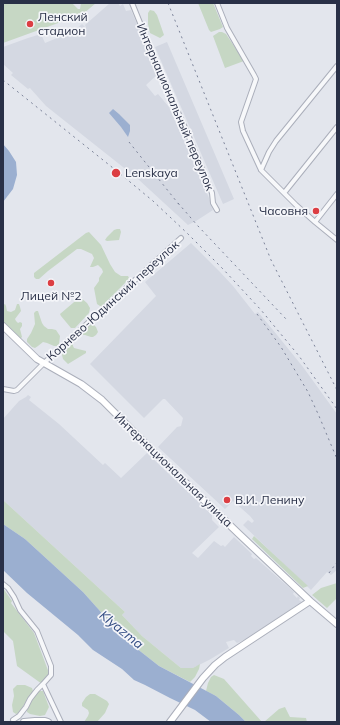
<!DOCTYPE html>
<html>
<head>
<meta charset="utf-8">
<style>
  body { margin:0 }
  #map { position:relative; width:340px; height:725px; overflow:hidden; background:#e3e6ed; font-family:Mulish,sans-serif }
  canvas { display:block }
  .frame { position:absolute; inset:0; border:4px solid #293047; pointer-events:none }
</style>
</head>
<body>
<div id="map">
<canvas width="340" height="725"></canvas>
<div class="frame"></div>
</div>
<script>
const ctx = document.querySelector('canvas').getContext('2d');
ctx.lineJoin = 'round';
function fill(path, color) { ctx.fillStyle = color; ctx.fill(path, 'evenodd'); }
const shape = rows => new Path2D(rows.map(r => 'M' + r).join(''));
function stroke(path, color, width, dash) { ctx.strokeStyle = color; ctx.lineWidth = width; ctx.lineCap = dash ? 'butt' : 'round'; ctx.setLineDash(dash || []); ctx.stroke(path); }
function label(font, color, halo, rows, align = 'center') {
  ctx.font = font + ' Mulish,sans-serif'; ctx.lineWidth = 3.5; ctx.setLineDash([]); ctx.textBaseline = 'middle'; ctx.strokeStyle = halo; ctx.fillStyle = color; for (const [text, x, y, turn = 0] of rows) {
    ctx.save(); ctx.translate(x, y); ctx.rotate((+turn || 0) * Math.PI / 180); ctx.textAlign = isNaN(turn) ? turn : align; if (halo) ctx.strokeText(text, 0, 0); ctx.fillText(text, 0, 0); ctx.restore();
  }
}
const built = shape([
  [110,3,118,3,120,6,123,4,126,11,131,10,158,74,146,85,155,96,158,94,169,107,209,198,213,210,196,221,188,225,138,179,46,106,30,88,28,89,11,75,13,73,3,64,3,47,28,38,41,34,45,43,74,31,82,24,86,28,86,27,85,25],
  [167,42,234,199,223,204,155,47],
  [191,243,220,272,233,286,255,314,258,312,273,330,303,367,337,414,337,570,331,575,327,572,311,590,243,525,248,520,252,523,254,521,250,516,233,501,225,509,158,447,177,427,181,426,183,418,165,399,163,399,144,418,90,364,156,296,145,282],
  [28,395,31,397,29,400,59,424,103,465,105,463,121,478,147,453,212,515,212,520,219,527,192,553,198,558,214,541,221,546,223,545,225,547,234,537,252,554,251,556,254,559,256,558,294,592,293,594,297,598,298,596,300,598,299,600,302,602,246,639,237,643,234,640,226,642,229,648,209,660,193,668,181,668,142,636,122,615,125,612,3,500,3,419,19,401,26,397]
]);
const green = shape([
  [3,3,72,3,78,9,80,9,81,3,96,3,83,14,78,16,76,15,72,18,3,43],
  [198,3,213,3,223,27,220,29,211,32,209,30],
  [150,10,154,11,157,15,164,35,160,38,150,33,148,24,148,13],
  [219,32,222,32,226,34,244,61,225,68,213,36],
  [117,229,120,229,121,232,119,240,107,241,105,240,107,237,114,230],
  [89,232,101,245,110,264,115,272,121,276,128,276,129,278,128,280,102,306,100,306,97,304,94,288,99,281,99,278,103,272,102,269,98,265,93,267,90,267,94,258,92,254,81,249,77,249,48,271,39,279,36,279,34,277,34,273,86,233],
  [80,297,87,303,90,308,89,313,75,328,71,328,61,316,60,314],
  [5,304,6,306,7,311,11,312,15,310,17,304,19,304,20,307,21,311,15,319,16,321,18,323,20,322,22,323,22,326,20,329,22,337,20,339,3,323,3,305],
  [36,311,38,311,42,323,44,326,48,329,52,329,56,330,60,336,59,344,57,346,54,346,47,343,43,342,38,346,35,348,32,347,27,342,27,339,31,333,35,324,34,313],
  [91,324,93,324,96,327,98,332,96,335,93,337,91,337,85,335,83,335,78,337,73,343,73,346,74,348,86,351,86,353,68,364,63,359,62,355,66,347,73,338],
  [3,500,125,612,122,615,142,636,181,668,193,668,200,664,199,669,195,677,190,682,159,666,131,644,118,626,108,620,83,592,25,539,3,524],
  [254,536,308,586,303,588,252,539],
  [337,583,337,598,327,608,312,595,321,588],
  [3,588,12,601,11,603,34,633,49,673,42,684,17,666,13,641,3,631],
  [214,675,224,679,262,722,246,722,239,715,216,696,206,691,208,683,211,677],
  [17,685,25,685,32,688,33,691,19,713,16,714,13,712,12,705,14,696,13,689],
  [39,691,43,691,49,707,45,715,40,716,30,714,27,712,27,710,32,700],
  [90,694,95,694,107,701,109,704,105,713,97,722,84,722,88,716,89,713,88,710,82,706,82,703,86,697],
  [285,707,290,717,306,718,307,722,264,722,279,709]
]);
const water = shape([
  [113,109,119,114,130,125,130,131,128,137,121,127,109,113],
  [3,144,9,151,16,162,17,175,13,189,3,202],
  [3,524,25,539,83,592,108,620,118,626,131,644,159,666,216,696,239,715,246,722,211,722,195,710,170,698,145,685,134,680,122,669,93,650,78,635,27,593,3,570]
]);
const street = shape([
  [132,3,160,72,186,130,212,193,213,203,217,210],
  [217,3,227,28,254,75,256,79,255,82,241,122,243,131,261,170,296,205,315,222,337,240],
  [261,170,269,152,276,141,337,66],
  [284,193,337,127],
  [315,222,337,194],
  [3,389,14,391,17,390,44,363,181,238],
  [3,584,8,588,14,597,20,610,37,631,51,666,51,675,43,684,61,722],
  [13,720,19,716,26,707,30,699,37,690,43,684]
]);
const secondary = shape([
  [3,326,37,359,81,384,102,400,158,456,239,534,310,601,337,624],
  [24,722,35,721,45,721,48,722],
  [170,722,203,678,215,665,225,657,310,601]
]);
const rail = shape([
  [168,3,271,260,337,390],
  [3,80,118,172,153,201,187,233,223,269,261,310,299,356,337,409],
  [129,142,181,207],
  [178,203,197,225,287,320],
  [257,314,281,347,308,392,319,416,337,459],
  [329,573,337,562]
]);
const markers = [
  [30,24,4,"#dc3e43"],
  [116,173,5,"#dc3e43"],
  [316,211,4,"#dc3e43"],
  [51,283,4,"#dc3e43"],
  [227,500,4,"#dc3e43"]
];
const poiNames = [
  ["Ленский",38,17],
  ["стадион",38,31],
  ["Lenskaya",125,173],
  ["Часовня",308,211,"right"],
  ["Лицей №2",51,296,"center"],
  ["В.И. Ленину",235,500]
];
const streetNames = [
  ["Интернациональный переулок",175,107,67],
  ["Корнево-Юдинский переулок",113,301,-42],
  ["Интернациональная улица",173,470,44]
];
const waterNames = [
  ["Klyazma",121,630,39]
];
fill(built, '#d4d8e2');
fill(green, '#c6d7c4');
fill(water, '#9bafd0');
stroke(street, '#abafbb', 6);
stroke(secondary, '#abafbb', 8);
stroke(street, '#f7f8fa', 4);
stroke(secondary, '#fff', 6);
stroke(rail, '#7b8298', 1, [2, 4]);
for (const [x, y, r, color] of markers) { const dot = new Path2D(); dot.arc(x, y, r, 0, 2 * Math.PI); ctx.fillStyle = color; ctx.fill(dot); stroke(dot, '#f4f5f9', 1.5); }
label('12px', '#293047', '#f4f5f9', poiNames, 'left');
label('12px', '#293047', '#f4f5f9', streetNames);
label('italic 13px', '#2e4980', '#f4f5f9', waterNames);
</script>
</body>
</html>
